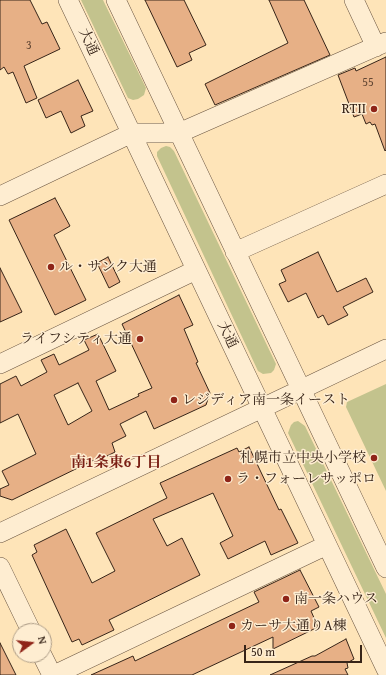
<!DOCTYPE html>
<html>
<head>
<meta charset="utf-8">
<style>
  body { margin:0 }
  #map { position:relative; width:386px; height:675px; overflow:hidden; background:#fee4b8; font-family:"Gentium Book Plus",serif }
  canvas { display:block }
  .north { position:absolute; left:12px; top:623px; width:40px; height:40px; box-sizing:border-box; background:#feedd1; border:1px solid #ae9d87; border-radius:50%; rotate:75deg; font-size:11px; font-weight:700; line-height:16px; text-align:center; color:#372418 }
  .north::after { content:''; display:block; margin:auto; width:14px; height:18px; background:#8f2418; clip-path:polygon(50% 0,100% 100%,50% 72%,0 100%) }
  .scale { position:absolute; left:244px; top:645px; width:118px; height:18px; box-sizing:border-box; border:2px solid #372418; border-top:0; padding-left:5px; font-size:12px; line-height:14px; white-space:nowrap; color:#372418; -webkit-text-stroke:3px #feedd1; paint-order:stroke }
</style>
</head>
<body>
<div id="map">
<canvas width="386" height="675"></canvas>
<div class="north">N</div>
<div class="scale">50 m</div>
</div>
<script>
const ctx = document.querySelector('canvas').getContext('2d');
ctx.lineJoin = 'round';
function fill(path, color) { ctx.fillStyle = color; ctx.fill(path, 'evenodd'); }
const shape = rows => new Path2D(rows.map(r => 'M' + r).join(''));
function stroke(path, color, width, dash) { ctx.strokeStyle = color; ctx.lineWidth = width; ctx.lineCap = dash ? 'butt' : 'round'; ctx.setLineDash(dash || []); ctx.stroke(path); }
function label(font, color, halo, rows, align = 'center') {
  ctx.font = font + ' "Gentium Book Plus","Noto Serif JP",serif'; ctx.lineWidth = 3; ctx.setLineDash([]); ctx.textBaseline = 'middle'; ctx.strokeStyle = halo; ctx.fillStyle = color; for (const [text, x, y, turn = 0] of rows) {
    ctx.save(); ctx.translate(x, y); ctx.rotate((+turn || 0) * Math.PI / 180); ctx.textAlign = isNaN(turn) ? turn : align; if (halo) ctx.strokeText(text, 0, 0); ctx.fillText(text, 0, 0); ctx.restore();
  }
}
const green = shape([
  [81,0,103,0,146,88,144,95,138,99,133,100,128,98],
  [166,146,170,147,174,151,276,364,274,370,271,373,263,374,258,371,157,156,157,152,161,148],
  [386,384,386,491,346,407,347,402],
  [298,421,305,426,386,594,386,638,288,433,291,425,294,422]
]);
const building = shape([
  [0,0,30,0,42,24,47,22,60,49,24,66,37,98,26,103,13,72,8,74,4,67,0,70,0,0],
  [145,0,184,0,206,45,189,53,192,60,177,67,145,0],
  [269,0,304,0,330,55,215,105,205,84,288,43,269,0],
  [386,57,386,150,385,151,375,124,372,125,370,122,366,124,362,114,354,117,338,75,355,68,356,71,386,57],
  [78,80,93,111,81,116,85,126,71,133,61,111,46,118,38,100,78,80],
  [55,198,70,226,54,235,86,300,55,315,9,220,55,198],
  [318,252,337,292,366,278,373,292,343,307,348,315,328,325,323,315,318,318,306,293,288,302,279,284,286,281,281,270,318,252],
  [108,257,120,282,109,288,97,263,108,257],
  [0,268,22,312,0,322,0,268],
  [179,295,193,325,184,329,198,362,196,363,210,393,206,405,154,429,146,411,120,424,126,436,112,443,115,452,103,458,102,456,86,464,12,500,0,496,0,489,9,485,2,471,36,454,18,414,0,423,0,384,16,376,21,386,47,372,41,360,54,354,59,365,89,350,84,340,98,334,116,371,96,381,109,410,139,396,138,394,152,388,122,324,179,295],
  [78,383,92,411,68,425,54,395,78,383],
  [249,447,279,510,281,509,298,543,271,555,265,541,228,559,220,543,233,536,213,493,153,519,167,546,182,538,200,575,109,620,114,630,82,645,79,639,72,642,32,555,37,552,34,545,66,529,92,583,115,571,96,533,167,498,160,483,237,448,239,452,249,447],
  [300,570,319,607,311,611,318,627,273,649,273,637,192,675,91,675,133,656,135,661,259,602,254,592,300,570],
  [346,639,354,659,347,663,348,668,345,669,348,675,270,675,312,656,315,656,346,639],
  [0,643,16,675,0,675,0,643]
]);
const minor = shape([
  [68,0,386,669],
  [116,0,386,568],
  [354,0,376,47],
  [0,196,132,133,179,133,386,42],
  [235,252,386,184],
  [0,364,196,270],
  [0,533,386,349],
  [0,567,31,631],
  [42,655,52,675],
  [54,675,327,545]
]);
const markers = [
  [374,109,4,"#8f2418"],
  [51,267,4,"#8f2418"],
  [140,339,4,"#8f2418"],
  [174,400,4,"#8f2418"],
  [374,458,4,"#8f2418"],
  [228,479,4,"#8f2418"],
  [286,599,4,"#8f2418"],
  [232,626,4,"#8f2418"]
];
const numberNames = [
  ["3",29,46],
  ["55",368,83]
];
const streetNames = [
  ["大通",88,42,65],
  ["大通",227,335,64]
];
const poiNames = [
  ["RTII",366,109,"right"],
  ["ル・サンク大通",59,267],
  ["ライフシティ大通",132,339,"right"],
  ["レジディア南一条イースト",182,400],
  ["札幌市立中央小学校",366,458,"right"],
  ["ラ・フォーレサッポロ",236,479],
  ["南一条ハウス",294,599],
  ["カーサ大通りA棟",240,626]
];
const neighbourhoodNames = [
  ["南1条東6丁目",116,463]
];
fill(green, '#c3c38d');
fill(building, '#e7b086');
stroke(building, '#372418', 1);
stroke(minor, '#695440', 20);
stroke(minor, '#feedd1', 19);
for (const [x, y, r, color] of markers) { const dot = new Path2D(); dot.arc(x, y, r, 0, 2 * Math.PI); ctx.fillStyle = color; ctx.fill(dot); stroke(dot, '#feedd1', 1.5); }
label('12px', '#634734', null, numberNames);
label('14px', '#372418', '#feedd1', streetNames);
label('14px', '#372418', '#feedd1', poiNames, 'left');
label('bold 15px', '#7a1f14', '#feedd1', neighbourhoodNames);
</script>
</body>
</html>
